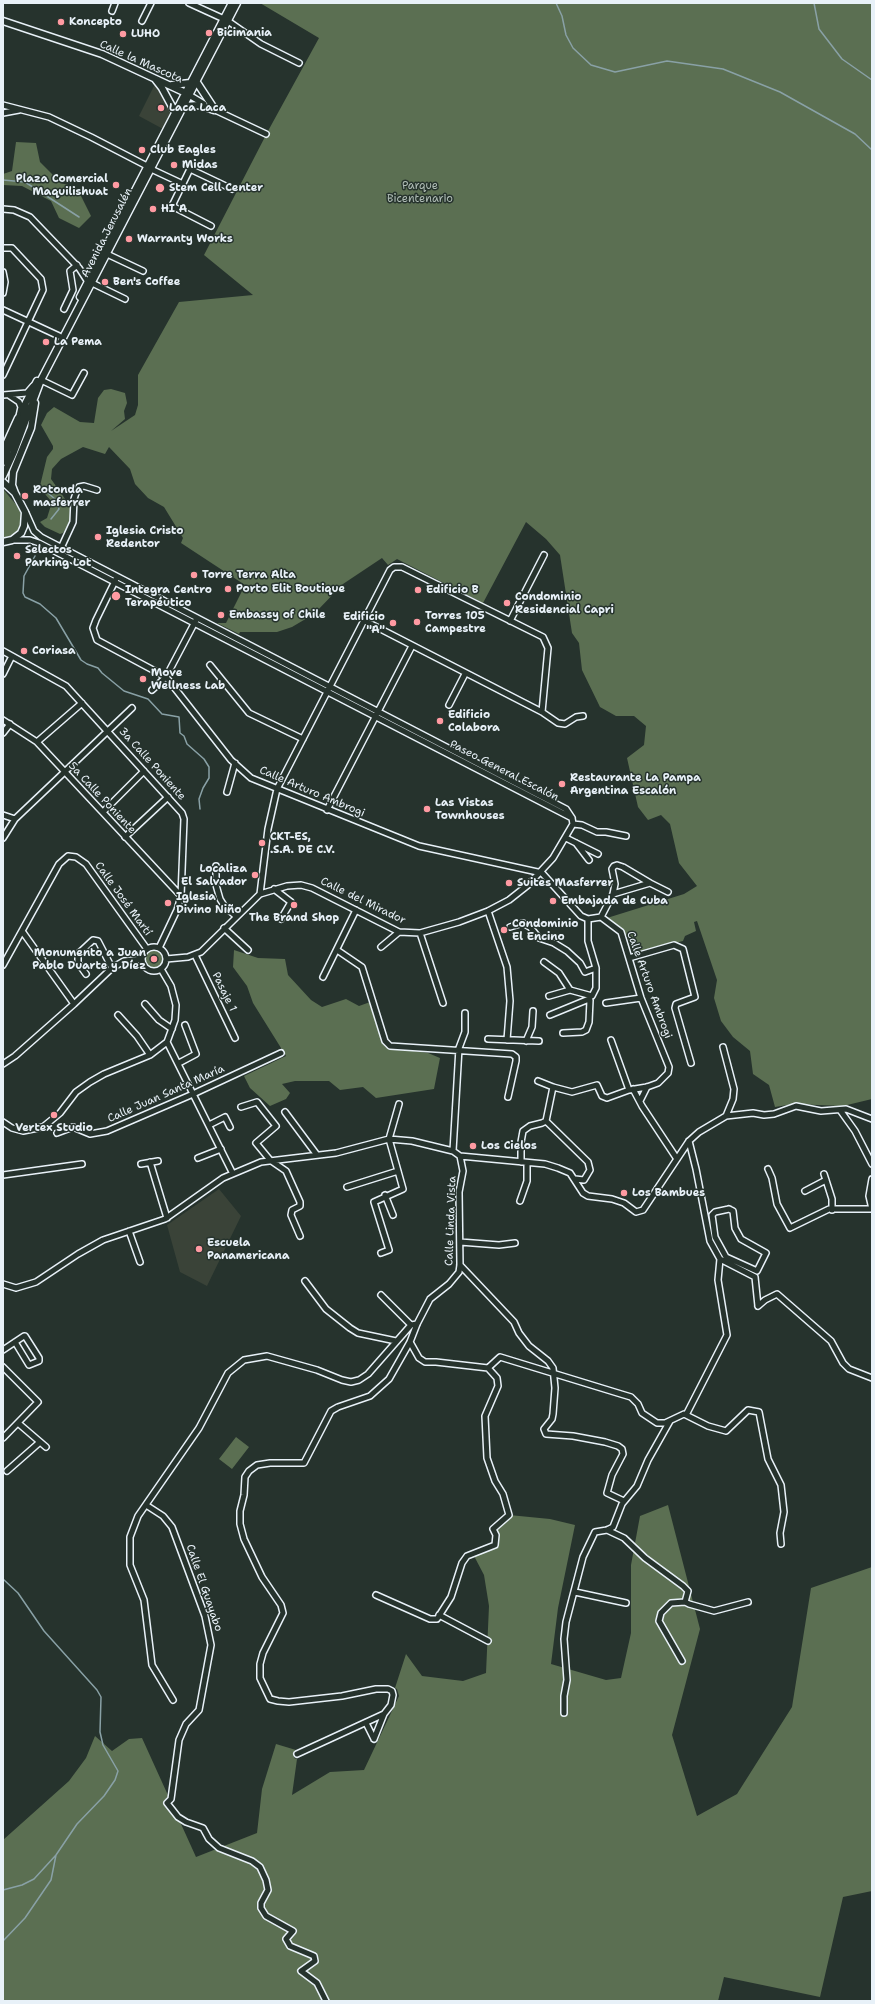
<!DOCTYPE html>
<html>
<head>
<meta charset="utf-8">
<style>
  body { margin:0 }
  #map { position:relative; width:875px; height:2004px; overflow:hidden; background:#26332d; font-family:"Shantell Sans",sans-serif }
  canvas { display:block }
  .frame { position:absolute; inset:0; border:4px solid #e8f1f8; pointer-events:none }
</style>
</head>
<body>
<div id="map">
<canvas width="875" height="2004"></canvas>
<div class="frame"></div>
</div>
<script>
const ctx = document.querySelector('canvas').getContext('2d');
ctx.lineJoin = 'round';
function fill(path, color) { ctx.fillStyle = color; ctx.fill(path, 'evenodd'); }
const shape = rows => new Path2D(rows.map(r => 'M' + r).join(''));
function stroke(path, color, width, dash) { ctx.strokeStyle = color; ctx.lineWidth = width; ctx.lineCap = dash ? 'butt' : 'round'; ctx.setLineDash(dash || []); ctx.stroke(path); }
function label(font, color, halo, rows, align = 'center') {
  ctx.font = font + ' "Shantell Sans",sans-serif'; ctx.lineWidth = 3; ctx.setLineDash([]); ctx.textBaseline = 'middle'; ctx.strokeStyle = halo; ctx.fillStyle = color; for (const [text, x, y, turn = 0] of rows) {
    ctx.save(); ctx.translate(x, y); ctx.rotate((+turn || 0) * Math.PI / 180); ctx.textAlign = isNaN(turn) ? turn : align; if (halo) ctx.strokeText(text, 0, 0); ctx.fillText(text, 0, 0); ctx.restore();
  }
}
const built = shape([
  [155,84,171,114,163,129,139,116],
  [219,1189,241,1216,207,1286,180,1272,167,1225]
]);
const green = shape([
  [260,3,872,3,872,1099,843,1106,793,1104,775,1107,769,1085,753,1074,750,1051,733,1037,721,1021,714,998,717,980,697,921,694,922,696,931,685,936,683,941,633,953,627,936,622,930,607,918,684,894,697,886,679,863,670,824,661,815,648,820,638,807,627,758,644,745,646,726,634,716,616,716,600,707,582,670,579,643,572,633,560,555,546,539,526,522,483,603,397,559,388,565,382,558,343,584,314,614,292,627,277,632,240,632,239,634,217,623,226,623,245,585,181,543,183,538,164,507,148,498,135,484,130,469,109,447,105,454,83,447,61,459,52,469,51,479,70,506,71,521,63,533,60,534,45,527,40,522,47,518,52,502,44,493,39,490,47,457,53,449,53,446,41,425,47,413,54,407,80,422,94,423,98,398,104,390,111,389,125,393,127,403,124,411,125,419,111,431,135,415,138,405,138,375,179,302,253,295,204,255,268,131,319,38],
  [16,142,36,143,40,162,61,183,68,185,79,192,91,216,79,228,59,218,51,201,22,186,3,185,3,174,12,171],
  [3,489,19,508,23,521,20,530,16,534,3,538],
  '144 959a10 10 0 1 1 20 0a10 10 0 1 1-20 0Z',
  [234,950,258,958,285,959,288,975,311,1000,322,1007,346,999,359,1006,373,1001,385,1047,428,1053,440,1058,434,1089,376,1098,363,1087,340,1090,329,1081,295,1081,282,1084,290,1093,286,1099,270,1106,250,1088,244,1076,286,1056,253,1003,247,986,233,967],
  [236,1437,249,1447,232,1469,219,1459],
  [668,1505,700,1629,672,1735,697,1816,737,1794,792,1707,811,1588,872,1567,872,1891,843,1897,820,1997,724,1977,718,2001,3,2001,3,1840,69,1781,86,1758,95,1736,112,1751,129,1739,142,1738,196,1857,257,1833,262,1789,276,1744,296,1750,294,1758,297,1759,292,1795,330,1772,364,1770,399,1696,397,1689,395,1688,406,1654,422,1676,463,1681,486,1673,489,1606,484,1575,473,1554,495,1545,493,1529,509,1515,550,1519,575,1525,558,1608,551,1664,606,1680,621,1678,631,1633,631,1565,640,1516]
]);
const stream = shape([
  [556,3,562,16,566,35,573,48,591,65,615,72,667,61,723,69,780,92,855,134,872,150],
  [814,3,819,29,842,59,872,80],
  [3,180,25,182,79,217],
  [40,486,56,500,59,509,51,519],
  [35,556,24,576,23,593,25,597,40,604,56,618,81,660,87,664,98,668,102,673,124,691,148,699,162,714,179,717,180,733,184,736,187,744,204,759,209,767,209,778,203,788,199,799,200,809],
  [3,1579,18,1593,44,1631,97,1690,101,1697,100,1732,103,1745,118,1771,115,1780,104,1796,77,1824,56,1855,34,1879,22,1885,3,1890],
  [3,1941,25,1918,51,1880,56,1855]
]);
const minor = shape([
  [189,3,224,19],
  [112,11,115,3],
  [142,21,151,3],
  [228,21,261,44,299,63],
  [189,95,204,104],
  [3,105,49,117,91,137,147,166],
  [213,109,266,134],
  [3,113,19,110],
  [151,169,183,184],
  [3,209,14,210,30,217,79,268,88,282],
  [211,226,172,206,190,169,232,189],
  [3,248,12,248,41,279,43,290,3,375],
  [107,254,143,271],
  [3,272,5,282,3,293],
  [92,283,125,299],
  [64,309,73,290,70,271,77,265],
  [3,310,59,336],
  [41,380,72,395,84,373],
  [3,395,27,393,33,386],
  [10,396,19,402,21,407,19,416],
  [26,513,34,531,41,537,566,809,572,818,573,824,553,858,528,885,509,900,488,911,459,922,420,933,399,932,312,888,301,885,287,886,260,894,201,952,188,957,166,959],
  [12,540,30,540,39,543,572,818],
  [61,548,73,522,74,499,77,490,79,487,84,486,97,490],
  [117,577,96,620,93,628,97,640,166,677,231,760,251,778,419,846,542,873,581,916,588,919,601,917,621,932,641,998,669,1067,668,1073,658,1083,647,1087,629,1090,607,1098,602,1096,597,1085,572,1092,553,1087,538,1081],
  [365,621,542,712,558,723,565,724,576,717,583,716],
  [510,621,544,555],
  [3,651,66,686,182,813,184,819,181,896,177,910,159,948],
  [210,665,249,713,303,739],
  [3,674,12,656],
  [152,690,166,677,196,620],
  [449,705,465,674],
  [3,720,37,742,181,896],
  [3,733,10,724],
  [37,742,82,703],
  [227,792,235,763],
  [327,810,412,646],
  [103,812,144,771],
  [3,815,15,819],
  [573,824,582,825,597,832,606,832,626,836],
  [125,837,168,797],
  [3,838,15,819,132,708],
  [566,838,598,854],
  [576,843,589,860],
  [216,866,216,885,220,899,225,907,236,916],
  [650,883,668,892],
  [274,889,291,902,281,919],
  [260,894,268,829,277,789,390,570,394,567,402,567,543,637,548,648,542,712],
  [488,911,507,967,510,1001,507,1040],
  [601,917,613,894,615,884,612,869,614,866,617,865,623,867,650,883,613,894],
  [510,927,523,923,530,927,539,938,554,943,567,951,580,963,585,972,596,968],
  [224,928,248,950],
  [22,931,74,1004],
  [420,933,443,1003],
  '142 959a12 12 0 1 1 24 0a12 12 0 1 1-24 0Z',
  [381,947,399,932],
  [337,950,362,967,385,1041,390,1046,512,1054,516,1057,516,1061,508,1097],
  [195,955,235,1038],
  [629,958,674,945,683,949,695,997,676,1004,675,1008,691,1063],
  [544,962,559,973,570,990],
  [3,965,59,864,68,856,76,857,86,864,147,949],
  [86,974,78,963,78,954,93,940,98,941,112,968],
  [323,977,356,910],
  [549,996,570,990,592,996,596,988,596,968,588,941,588,919],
  [606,1003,641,998],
  [145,1004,159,1020,172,1029],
  [118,1015,137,1036,150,1055],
  [550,1015,589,999],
  [563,1033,582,1032,586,1030,589,1022,590,1000],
  [488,1039,539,1041],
  [611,1040,629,1090],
  [526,1041,532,1027,533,1011],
  [167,1042,232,1172],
  [723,1047,734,1089,733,1099,726,1116],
  [179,1063,196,1054,185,1025],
  [3,1064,15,1056,74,1004,112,968,124,961,142,959],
  [633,1089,642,1106,677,1159],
  [640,1101,647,1087],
  [241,1107,257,1102,276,1126,256,1143,270,1160,286,1171,300,1202,300,1206,292,1210,291,1215,300,1236],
  [840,1110,855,1131,872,1164],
  [285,1112,317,1155],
  [546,1121,588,1162,590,1170,584,1180,575,1179],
  [3,1122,12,1128,23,1131,43,1127,60,1113,76,1092,90,1082,104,1074,150,1055,167,1042,175,1020,176,1005,171,986,161,969],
  [209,1125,225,1117,230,1127],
  [57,1133,73,1127,90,1134,107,1131,193,1094,281,1053],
  [689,1141,696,1169,710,1241,720,1259,755,1277,758,1306],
  [453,1151,459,1048,465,1032,465,1013],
  [198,1158,221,1149],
  [150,1162,167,1218],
  [521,1162,521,1142,523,1131,530,1126,542,1123,546,1121,553,1087],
  [141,1164,158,1161],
  [768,1169,772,1178,777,1204,790,1228,829,1209,872,1209],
  [824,1174,832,1199,832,1210],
  [3,1175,82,1164],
  [872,1179,869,1196,872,1209],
  [347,1187,398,1171],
  [805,1191,826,1180],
  [385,1195,393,1215],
  [520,1201,527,1181,527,1163],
  [729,1209,733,1211,735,1228,741,1239,766,1253,757,1271,726,1257,715,1237,712,1215,715,1212,729,1209],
  [129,1231,140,1262],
  [460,1242,499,1245,515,1243],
  [381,1253,389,1250,374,1202,403,1189,389,1139,399,1104],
  [460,1265,514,1322,519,1333,529,1346,548,1361,553,1368,555,1388,553,1414,552,1419,544,1429,546,1434,573,1436,605,1442,618,1446,622,1449,623,1454,612,1475,607,1493,624,1501],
  [305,1281,326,1309,350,1328,358,1333,396,1341],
  [3,1284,16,1288,36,1282,78,1254,103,1240,165,1219,223,1178,261,1162,336,1153,389,1139,412,1141,453,1151,460,1156,545,1164,558,1168,570,1173,583,1193,588,1196,612,1199,624,1203,636,1212,643,1210,689,1141,699,1132,726,1116,753,1113,764,1115,774,1114,796,1106,821,1111,846,1109,872,1119],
  [381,1295,411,1325],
  [758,1306,765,1300,777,1294,831,1341,843,1363,849,1369,872,1378],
  [410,1342,419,1358,425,1362,436,1362,488,1368,500,1357,621,1394,631,1397,638,1404,642,1413,657,1423,665,1423,684,1414,708,1426,726,1431,748,1410,759,1412,768,1459,781,1485,784,1512,780,1533,781,1544],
  [3,1350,24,1336,25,1336,39,1358,39,1361,29,1365,15,1342],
  [3,1367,38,1402,3,1438],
  [686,1415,727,1335,718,1280,720,1259],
  [18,1423,46,1447],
  [7,1471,40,1442],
  [146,1505,163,1516,172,1527,205,1616,211,1645,199,1710,186,1724,179,1740,171,1799,167,1803,178,1817,186,1822,203,1828,209,1839,219,1848,252,1861,260,1867,266,1880,268,1890,261,1903,261,1908,266,1916,293,1931,286,1939,290,1946,314,1956,315,1961,301,1971,317,1983,326,2001],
  [607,1530,624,1538,645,1558,683,1586,688,1591,685,1602,689,1604,714,1611,748,1602],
  [575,1592,626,1603],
  [376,1595,430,1619,437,1619,451,1597,462,1563,467,1556,495,1545,496,1535,493,1529,509,1515,503,1494,495,1481,487,1458,485,1416,498,1386,497,1378,488,1368],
  [439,1615,488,1641],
  [682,1661,659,1621,661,1613,671,1603,685,1602],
  [173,1700,152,1665,144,1600,130,1565,130,1537,138,1516,199,1428,228,1373,244,1360,267,1356,317,1370,342,1380,351,1382,359,1380,368,1374,411,1325,417,1324],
  [564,1713,564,1696,567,1680,564,1639,566,1622,583,1557,595,1532,607,1530,613,1527,622,1504,637,1486,648,1460,670,1421],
  [366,1723,374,1739],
  [374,1739,384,1714],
  [297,1754,384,1714,391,1705,393,1695,392,1691,388,1689,376,1689,342,1696,289,1702,278,1701,270,1699,260,1678,260,1664,263,1653,283,1613,281,1605,262,1577,244,1539,240,1524,240,1511,244,1495,245,1477,249,1471,257,1465,270,1463,304,1463,331,1411,338,1407,370,1396,389,1379,410,1342,417,1324,430,1299,449,1284,459,1272,460,1265,459,1192,463,1171,460,1156]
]);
const major = shape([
  [3,21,102,54,188,94],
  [155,79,162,88,175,112],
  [196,81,215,110],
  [172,85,190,83],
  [184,106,199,105,214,110],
  [80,297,232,3],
  [22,410,37,381],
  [3,451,18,418],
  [3,462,27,407],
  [3,476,14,452,41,380,237,3],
  [3,482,15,493,25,512,24,526,21,533,12,540,3,542],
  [15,493,12,485,13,472,31,428,35,403]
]);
const markers = [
  [61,22,4,"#ff9aa2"],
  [209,33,4,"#ff9aa2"],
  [123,34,4,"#ff9aa2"],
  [161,108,4,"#ff9aa2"],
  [142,150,4,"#ff9aa2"],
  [174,165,4,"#ff9aa2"],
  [116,185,4,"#ff9aa2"],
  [160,188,5,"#ff9aa2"],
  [153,209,4,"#ff9aa2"],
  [129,239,4,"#ff9aa2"],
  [105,282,4,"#ff9aa2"],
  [46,342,4,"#ff9aa2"],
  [25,496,4,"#ff9aa2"],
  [98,537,4,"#ff9aa2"],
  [17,556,4,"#ff9aa2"],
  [194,575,4,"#ff9aa2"],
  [228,589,4,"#ff9aa2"],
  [418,590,4,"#ff9aa2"],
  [116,596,5,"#ff9aa2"],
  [507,603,4,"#ff9aa2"],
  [221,615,4,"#ff9aa2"],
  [417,622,4,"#ff9aa2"],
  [393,623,4,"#ff9aa2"],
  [24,651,4,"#ff9aa2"],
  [143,679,4,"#ff9aa2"],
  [440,721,4,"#ff9aa2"],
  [562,784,4,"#ff9aa2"],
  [427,809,4,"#ff9aa2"],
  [262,843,4,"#ff9aa2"],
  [255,875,4,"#ff9aa2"],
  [509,883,4,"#ff9aa2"],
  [553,901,4,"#ff9aa2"],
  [168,903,4,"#ff9aa2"],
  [294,905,4,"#ff9aa2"],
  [504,930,4,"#ff9aa2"],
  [154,959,4,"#ff9aa2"],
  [54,1115,4,"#ff9aa2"],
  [473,1146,4,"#ff9aa2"],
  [624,1193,4,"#ff9aa2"],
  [199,1249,4,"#ff9aa2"]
];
const poiNames = [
  ["Koncepto",69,22],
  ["Bicimania",217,33],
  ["LUHO",131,34],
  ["Laca Laca",169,108],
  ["Club Eagles",150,150],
  ["Midas",182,165],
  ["Plaza Comercial",108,179,"right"],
  ["Maquilishuat",108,192,"right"],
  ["Stem Cell Center",169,188],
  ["HI A",161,209],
  ["Warranty Works",137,239],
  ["Ben's Coffee",113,282],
  ["La Pema",54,342],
  ["Rotonda",33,490],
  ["masferrer",33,503],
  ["Iglesia Cristo",106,531],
  ["Redentor",106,544],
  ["Selectos",25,550],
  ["Parking Lot",25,563],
  ["Torre Terra Alta",202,575],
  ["Porto Elit Boutique",236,589],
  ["Integra Centro",125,590],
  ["Terapéutico",125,603],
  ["Edificio B",426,590],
  ["Condominio",515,597],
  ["Residencial Capri",515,610],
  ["Embassy of Chile",229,615],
  ["Torres 105",425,616],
  ["Campestre",425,629],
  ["Edificio",385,617,"right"],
  ["\"A\"",385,630,"right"],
  ["Coriasa",32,651],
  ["Move",151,673],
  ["Wellness Lab",151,686],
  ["Edificio",448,715],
  ["Colabora",448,728],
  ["Restaurante La Pampa",570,778],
  ["Argentina Escalón",570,791],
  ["Las Vistas",435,803],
  ["Townhouses",435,816],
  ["CKT-ES,",270,837],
  [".S.A. DE C.V.",270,850],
  ["Localiza",247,869,"right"],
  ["El Salvador",247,882,"right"],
  ["Suites Masferrer",517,883],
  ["Iglesia",176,897],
  ["Divino Niño",176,910],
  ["Embajada de Cuba",561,901],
  ["The Brand Shop",294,918,"center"],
  ["Condominio",512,924],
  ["El Encino",512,937],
  ["Monumento a Juan",146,953,"right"],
  ["Pablo Duarte y Díez",146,966,"right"],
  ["Vertex Studio",54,1128,"center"],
  ["Los Cielos",481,1146],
  ["Los Bambues",632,1193],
  ["Escuela",207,1243],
  ["Panamericana",207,1256]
];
const streetNames = [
  ["Calle la Mascota",141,62,24],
  ["Avenida Jerusalén",107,233,-63],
  ["3a Calle Poniente",152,764,48],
  ["Paseo General Escalón",504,771,27],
  ["Calle Arturo Ambrogi",312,792,23],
  ["5a Calle Poniente",102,798,47],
  ["Calle José Martí",123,899,54],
  ["Calle del Mirador",363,901,26],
  ["Calle Arturo Ambrogi",649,985,70],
  ["Pasaje 1",224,992,64],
  ["Calle Juan Santa María",166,1094,-24],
  ["Calle Linda Vista",451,1221,-88],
  ["Calle El Guayabo",204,1588,71]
];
const parkNames = [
  ["Parque",420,186],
  ["Bicentenario",420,199]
];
fill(built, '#3a4338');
fill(green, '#5b6f52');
stroke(stream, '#89a1a6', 1.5);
stroke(minor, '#e8f1f8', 8);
stroke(major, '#e8f1f8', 9);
stroke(minor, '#26332d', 5);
stroke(major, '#26332d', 6);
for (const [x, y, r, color] of markers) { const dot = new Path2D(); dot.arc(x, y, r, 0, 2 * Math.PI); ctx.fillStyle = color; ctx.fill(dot); stroke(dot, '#26332d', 1.5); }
label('bold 11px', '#e8f1f8', '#26332d', poiNames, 'left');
label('11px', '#e8f1f8', '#26332d', streetNames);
label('11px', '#b0bdb6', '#26332d', parkNames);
</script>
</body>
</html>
